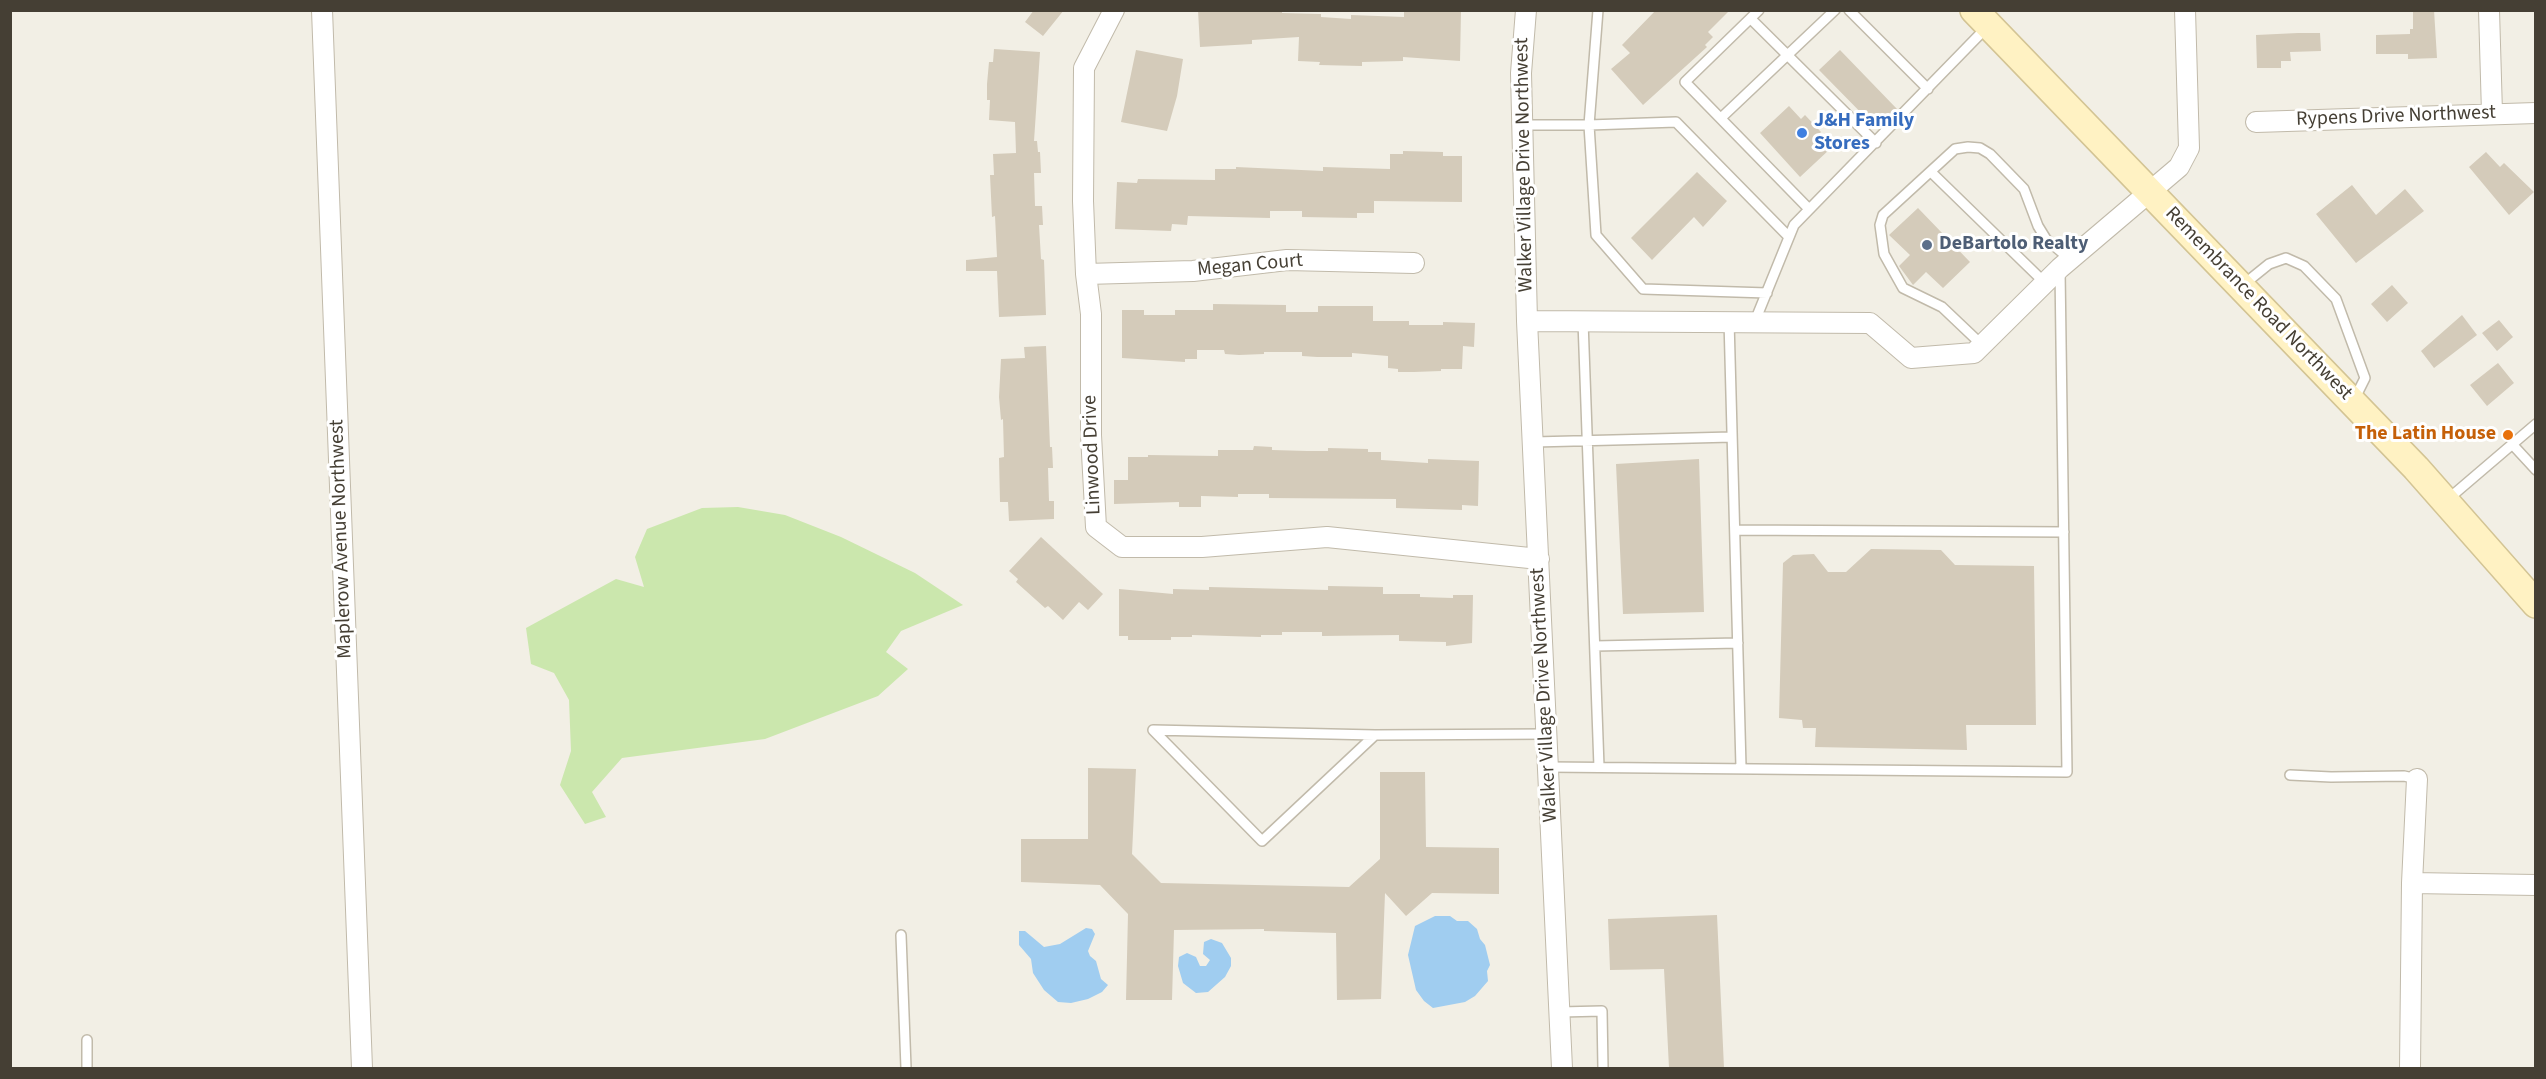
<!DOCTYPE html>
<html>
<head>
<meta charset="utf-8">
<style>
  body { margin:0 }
  #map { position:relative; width:2546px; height:1079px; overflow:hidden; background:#f2efe5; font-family:"Source Sans 3",sans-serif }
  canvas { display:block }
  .frame { position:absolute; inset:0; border:12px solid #453f34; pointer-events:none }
</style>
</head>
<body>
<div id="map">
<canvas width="2546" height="1079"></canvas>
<div class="frame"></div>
</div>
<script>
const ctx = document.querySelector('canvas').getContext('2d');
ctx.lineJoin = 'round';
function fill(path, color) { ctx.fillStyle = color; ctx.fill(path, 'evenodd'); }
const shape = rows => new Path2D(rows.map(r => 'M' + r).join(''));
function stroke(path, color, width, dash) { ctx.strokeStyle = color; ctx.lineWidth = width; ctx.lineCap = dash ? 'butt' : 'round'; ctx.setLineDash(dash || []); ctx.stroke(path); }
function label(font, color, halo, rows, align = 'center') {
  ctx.font = font + ' "Source Sans 3",sans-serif'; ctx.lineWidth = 6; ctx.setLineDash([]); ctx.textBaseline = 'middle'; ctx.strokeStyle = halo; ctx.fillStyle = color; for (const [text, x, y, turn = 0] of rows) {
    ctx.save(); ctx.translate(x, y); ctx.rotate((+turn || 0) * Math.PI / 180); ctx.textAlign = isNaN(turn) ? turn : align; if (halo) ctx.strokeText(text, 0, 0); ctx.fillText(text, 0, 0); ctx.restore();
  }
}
const green = shape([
  [738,507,785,515,841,537,915,573,963,605,901,631,886,652,908,669,878,696,765,739,622,758,592,792,606,817,585,824,560,785,571,751,569,700,554,673,531,664,526,628,616,579,644,587,635,557,647,529,702,508]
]);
const water = shape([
  [1435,916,1450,916,1457,921,1468,921,1477,929,1480,939,1485,945,1490,965,1487,971,1488,981,1475,996,1465,1002,1433,1008,1424,1001,1416,990,1408,955,1415,926],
  [1086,928,1092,929,1095,934,1088,951,1090,956,1096,961,1101,979,1108,985,1102,992,1088,999,1071,1003,1058,1002,1044,990,1033,973,1031,959,1019,945,1019,931,1025,931,1044,947,1060,944],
  [1211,939,1222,943,1231,958,1231,966,1225,977,1208,992,1196,993,1183,983,1178,966,1179,957,1187,953,1196,957,1200,966,1206,966,1210,960,1203,954,1204,942]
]);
const building = shape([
  [1034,10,1064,10,1043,36,1025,22],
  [1198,10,1282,10,1282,13,1321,14,1321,17,1351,19,1351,15,1404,17,1404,10,1461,12,1460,61,1403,57,1403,61,1362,62,1362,66,1319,65,1320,62,1298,61,1299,37,1252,40,1252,44,1200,47],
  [1656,10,1730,10,1708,32,1713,37,1705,45,1707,47,1643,105,1611,69,1630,53,1622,45],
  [2413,10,2434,10,2437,58,2408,59,2408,54,2376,54,2376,35,2410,34,2410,29,2413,29],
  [2298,33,2320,33,2321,51,2290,52,2291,61,2281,61,2281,68,2257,68,2256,35],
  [994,49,1040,52,1034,141,1037,141,1038,152,1040,152,1041,173,1034,173,1035,206,1042,206,1043,225,1039,225,1041,259,1044,260,1046,315,999,317,997,271,966,271,966,260,997,257,995,216,992,217,990,175,994,175,993,154,1016,153,1015,122,989,120,990,100,987,100,987,84,989,62,993,62],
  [1136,50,1183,59,1177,96,1167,131,1121,122],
  [1840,50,1897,109,1877,129,1819,70],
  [1789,106,1801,119,1805,115,1821,132,1817,136,1830,149,1800,177,1760,133],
  [1403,151,1443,152,1443,156,1462,156,1462,202,1374,201,1374,213,1357,213,1357,218,1302,217,1302,211,1270,211,1270,218,1188,216,1187,225,1172,224,1171,231,1115,229,1117,182,1137,183,1138,179,1215,180,1215,169,1236,169,1236,167,1323,171,1323,167,1390,169,1390,154,1403,154],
  [2486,152,2500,167,2504,163,2534,192,2509,215,2469,167],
  [1697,172,1727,201,1703,227,1694,217,1652,260,1631,238],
  [2352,185,2376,215,2405,189,2424,211,2356,263,2316,214],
  [1918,208,1970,262,1943,288,1926,272,1913,285,1899,266,1910,255,1889,235],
  [2392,285,2408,303,2387,322,2371,304],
  [1213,304,1286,305,1286,312,1318,312,1318,306,1373,306,1373,321,1409,321,1409,325,1443,325,1443,322,1475,323,1474,347,1463,346,1462,369,1441,369,1441,371,1414,372,1398,372,1398,369,1388,368,1388,356,1352,353,1352,357,1317,357,1302,356,1302,352,1264,352,1264,354,1239,355,1225,354,1224,350,1197,350,1197,359,1185,359,1185,362,1122,358,1122,310,1144,310,1144,315,1175,315,1175,310,1213,310],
  [2462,315,2477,335,2434,368,2421,351],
  [2499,320,2513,337,2497,351,2482,333],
  [1046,346,1050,447,1052,447,1053,468,1048,468,1049,501,1054,501,1054,519,1009,521,1008,502,1000,502,999,458,1004,457,1003,419,1001,420,999,397,1001,359,1025,358,1024,347],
  [2498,363,2514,383,2487,406,2470,385],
  [1254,446,1272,447,1272,450,1307,451,1328,451,1328,448,1368,449,1368,452,1381,452,1381,460,1428,463,1428,459,1479,461,1478,506,1462,505,1462,510,1396,508,1396,499,1269,498,1269,494,1238,494,1238,497,1201,496,1201,507,1179,507,1179,502,1114,504,1114,480,1128,480,1128,457,1148,457,1148,455,1218,456,1218,450,1253,450],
  [1699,459,1704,612,1623,614,1616,464],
  [1041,537,1103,594,1088,610,1079,602,1063,620,1048,606,1045,608,1016,582,1018,579,1009,571],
  [1871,549,1941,550,1955,565,2034,566,2036,725,1966,725,1967,750,1815,747,1816,728,1803,728,1802,720,1779,718,1783,563,1793,555,1814,554,1828,572,1846,572],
  [1328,586,1383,587,1383,594,1420,594,1420,597,1453,598,1453,595,1473,595,1472,643,1446,646,1446,642,1399,641,1399,635,1322,636,1322,632,1282,632,1282,635,1261,635,1261,637,1192,635,1192,637,1171,637,1171,640,1128,640,1128,636,1119,636,1119,589,1173,594,1173,589,1209,590,1209,587,1328,590],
  [1088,768,1136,769,1132,854,1161,883,1349,887,1380,859,1380,772,1425,772,1426,847,1499,848,1499,894,1432,893,1406,916,1385,893,1381,999,1337,1000,1336,933,1264,931,1264,929,1174,930,1172,1000,1126,1000,1128,914,1100,885,1021,882,1021,839,1088,839],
  [1717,915,1724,1068,1669,1068,1664,969,1610,970,1608,919]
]);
const service = shape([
  [1759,10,1685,82,1809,209],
  [1849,10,1928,89],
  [1751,19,1876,143],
  [1721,118,1835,10],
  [1523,125,1589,125,1598,10],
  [1931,172,2045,283],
  [2243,285,2269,264,2286,258,2304,266,2336,299,2365,378,2354,400],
  [1767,293,1643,289,1596,235,1589,125,1676,122,1789,237],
  [1729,320,1741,767],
  [1583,321,1599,767],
  [1755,321,1794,225,1987,27],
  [1982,345,1942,307,1903,288,1884,254,1880,225,1883,215,1955,149,1968,147,1980,148,1990,154,2024,189,2038,226,2046,239,2071,260],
  [1534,442,1732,437],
  [2512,444,2536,470],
  [2447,500,2536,424],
  [1735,530,2064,532],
  [1595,646,1738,643],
  [1153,730,1375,735,1547,734],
  [1153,730,1262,841,1375,735],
  [1548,767,2067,772,2060,270],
  [2290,775,2331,777,2404,776,2417,779],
  [901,935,906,1068],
  [1560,1012,1602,1011,1603,1068],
  [87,1040,87,1068]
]);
const minor = shape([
  [322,10,362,1068],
  [1114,10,1084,68,1083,201,1086,274,1091,314,1091,435,1096,527,1122,547,1202,547,1327,537,1539,559],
  [1526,10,1521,73,1527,321,1562,1068],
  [2489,10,2492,113],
  [2256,122,2536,113],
  [1086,274,1193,271,1287,260,1414,263],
  [1527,321,1870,323,1911,358,1974,353,2060,268,2179,167,2189,148,2185,10],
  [2412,883,2536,885],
  [2410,1068,2412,883,2417,779]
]);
const secondary = shape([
  [1974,10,2416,468,2536,604]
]);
const markers = [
  [1802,133,6,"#3f7fe0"],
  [1927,245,6,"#5c6f8a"],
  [2508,435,6,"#e8710a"]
];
const streetNames = [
  ["Rypens Drive Northwest",2396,117,-2],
  ["Walker Village Drive Northwest",1525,165,-91],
  ["Megan Court",1250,266,-5],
  ["Remembrance Road Northwest",2258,304,46],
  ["Linwood Drive",1093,455,-92],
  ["Maplerow Avenue Northwest",342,539,-92],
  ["Walker Village Drive Northwest",1545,695,-93]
];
const shopNames = [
  ["J&H Family",1814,122],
  ["Stores",1814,145]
];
const serviceNames = [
  ["DeBartolo Realty",1939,245]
];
const foodNames = [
  ["The Latin House",2496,435]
];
fill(green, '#cbe7ad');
fill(water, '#a0cdf0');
fill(building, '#d4cbba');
stroke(service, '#c1baaa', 12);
stroke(minor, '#c1baaa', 22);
stroke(secondary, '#d3c494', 30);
stroke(service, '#fff', 9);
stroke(minor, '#fff', 20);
stroke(secondary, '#fff2c3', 27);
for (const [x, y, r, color] of markers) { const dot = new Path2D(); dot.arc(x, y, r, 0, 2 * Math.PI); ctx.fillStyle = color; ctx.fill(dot); stroke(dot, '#fff', 2); }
label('20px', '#453f34', '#fff', streetNames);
label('bold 20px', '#366cbe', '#fff', shopNames, 'left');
label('bold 20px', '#4e5e75', '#fff', serviceNames, 'left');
label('bold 20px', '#c56008', '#fff', foodNames, 'right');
</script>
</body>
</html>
